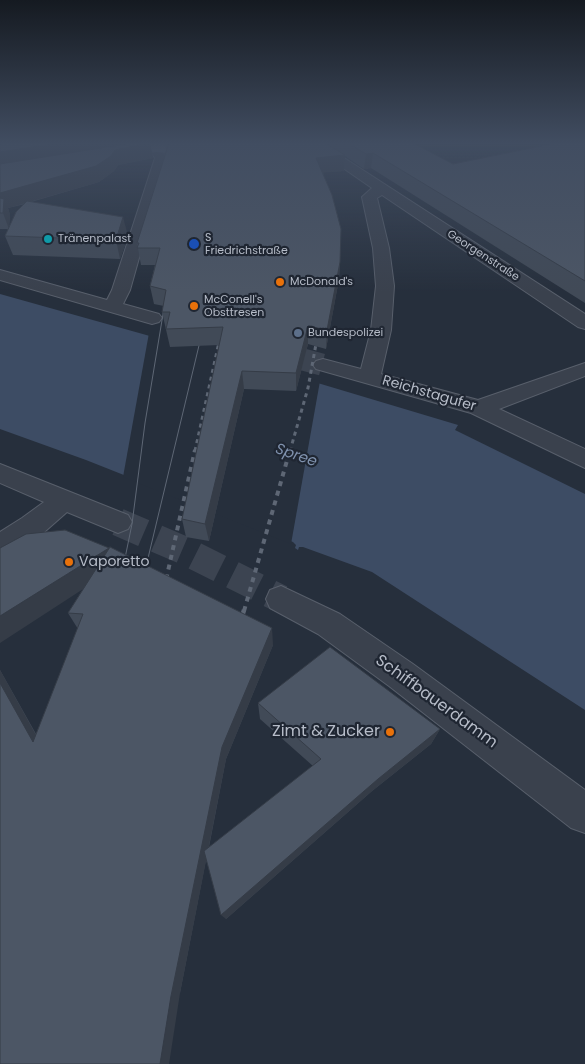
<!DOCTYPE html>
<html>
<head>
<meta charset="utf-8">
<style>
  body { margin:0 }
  canvas { display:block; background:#262f3c }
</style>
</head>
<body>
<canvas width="585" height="1064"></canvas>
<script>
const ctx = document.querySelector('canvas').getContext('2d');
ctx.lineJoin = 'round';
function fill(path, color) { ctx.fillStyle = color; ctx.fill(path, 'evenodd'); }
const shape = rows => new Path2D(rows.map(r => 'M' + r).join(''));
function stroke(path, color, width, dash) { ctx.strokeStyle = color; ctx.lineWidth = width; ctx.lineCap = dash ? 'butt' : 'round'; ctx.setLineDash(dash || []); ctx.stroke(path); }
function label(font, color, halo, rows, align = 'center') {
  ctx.font = font + ' Poppins,sans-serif'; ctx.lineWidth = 4.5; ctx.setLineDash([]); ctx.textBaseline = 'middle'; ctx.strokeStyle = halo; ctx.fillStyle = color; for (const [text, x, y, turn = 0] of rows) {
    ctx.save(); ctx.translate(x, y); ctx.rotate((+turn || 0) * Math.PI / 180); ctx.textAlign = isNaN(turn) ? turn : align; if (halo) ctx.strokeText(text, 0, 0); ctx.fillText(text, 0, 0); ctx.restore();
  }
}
const water = shape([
  [0,294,321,384,458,425,455,430,585,494,585,710,372,572,303,547,299,547,298,550,295,548,296,545,293,542,86,460,0,429]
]);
const pier = shape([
  [149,333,320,381,291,544,123,477]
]);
const minorTunnelFar1 = shape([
  [269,350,323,365]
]);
const minorTunnel = shape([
  [118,522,183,550,281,599]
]);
const minor = shape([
  [307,143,321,143,585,314,585,329,578,327,382,195,377,198,389,248,394,286,391,330,381,374,478,400,585,363,585,376,499,409,585,449,585,468,471,413,316,369,313,365,316,361,323,359,361,369,371,330,376,286,373,248,362,197,372,188,307,143],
  [154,144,158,145,167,158,130,290,123,304,159,314,162,318,159,322,152,324,145,322,0,280,0,270,107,300,112,290,155,158,148,148,154,144],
  [0,464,128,515,132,522,128,529,118,533,67,512,42,534,10,554,0,557,0,532,22,518,44,502,0,483,0,464],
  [281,586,340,614,413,664,585,790,585,833,571,828,389,686,318,634,270,608,266,599,270,590,281,586]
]);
const major = shape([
  [188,143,216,143,210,147,169,153,156,152,115,159,109,155,115,151,156,144,169,145,188,143]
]);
const tram = shape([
  [138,153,197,143],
  [123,568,132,524,145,423,165,302],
  [143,579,202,333]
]);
const railFar2 = shape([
  [195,451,221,333],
  [290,451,308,388,318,333]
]);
const railFar1 = shape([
  [164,589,195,450],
  [244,611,290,450]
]);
const rail = shape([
  [239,627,244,610]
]);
const wall = shape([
  [0,143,150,143,153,158,118,165,114,171,99,182,31,202,128,236,120,259,13,255,5,236,8,229,0,229],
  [25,204,9,226,10,215,8,208],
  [165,143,413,143,453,164,585,143,585,303,371,168,364,169,345,156,344,171,323,172,340,262,339,279,326,349,308,344,296,391,244,389,209,541,186,537,182,519,219,345,170,347,162,312,164,306,154,304,150,286,155,265,141,265,137,243,166,150],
  [0,548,273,645,226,759,209,847,313,766,260,719,258,703,440,729,431,744,372,791,226,919,206,860,180,993,0,1064,0,670,36,734,78,629,68,613,83,589]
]);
const shadedWall = shape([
  [59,143,152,143,0,168,0,152],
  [150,143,153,158,118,165,114,171,99,182,8,208,10,215,9,229,3,213,0,211,0,193,115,150],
  [373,153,371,168,364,169,366,154],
  [345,155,344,171,316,173,316,158],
  [123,217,128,236,120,259,116,240],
  [340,262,339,279,326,349,327,330],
  [308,326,308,344,296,391,296,373],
  [242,371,244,389,209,541,205,524],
  [109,548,117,567,0,643,0,616],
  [272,628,273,645,226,759,180,993,169,1064,160,1064,171,996,222,747],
  [0,670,47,755,33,742,0,683],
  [440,729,431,744,372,791,226,919,221,915,378,779]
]);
const building = shape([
  [0,143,59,143,0,152,0,143],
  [132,143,150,143,115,150,111,156,96,166,0,193,0,164,132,143],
  [169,143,325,143,345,155,316,158,332,195,341,229,340,262,327,330,308,326,296,373,242,371,205,524,182,519,223,327,166,329,170,312,162,312,166,290,150,286,160,248,137,248,139,243,137,243,169,143],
  [348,143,413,143,453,164,556,143,585,143,585,281,373,153,366,154,348,143],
  [0,198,4,199,3,213,0,213,0,198],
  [27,201,123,217,116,240,5,236,16,212,27,201],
  [65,530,109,548,0,616,0,548,26,534,65,530],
  [110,547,272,628,222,747,171,996,160,1064,0,1064,0,683,33,742,83,614,68,613,110,547],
  [330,647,440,729,378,779,221,915,204,851,321,759,258,703,330,647]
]);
const markers = [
  [48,239,5,"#0f9aa8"],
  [194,244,6,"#1a4fb4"],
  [280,282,5,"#e8710a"],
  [194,306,5,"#e8710a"],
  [298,333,5,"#5c6f8a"],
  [69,562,5,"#e8710a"],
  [390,732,5,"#e8710a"]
];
const farPoinames = [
  ["S",205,238],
  ["Friedrichstraße",205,251],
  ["Tränenpalast",58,239],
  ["McDonald's",290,282],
  ["McConell's",204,300],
  ["Obsttresen",204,313],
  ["Bundespolizei",308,333]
];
const farStreetnames = [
  ["Georgenstraße",483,256,33]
];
const streetNames = [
  ["Reichstagufer",429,394,16]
];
const poiNames = [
  ["Vaporetto",79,562]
];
const waterNames = [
  ["Spree",296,456,19]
];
const nearStreetnames = [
  ["Schiffbauerdamm",436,702,36]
];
const nearPoinames = [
  ["Zimt & Zucker",380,732]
];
fill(water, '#3d4c64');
fill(pier, '#262f3c');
stroke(minorTunnelFar1, '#3c4451', 22, [22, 11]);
stroke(minorTunnel, '#3c4451', 28, [28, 14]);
stroke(minor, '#585f6b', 2);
stroke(major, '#434a56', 2);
fill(minor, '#3a414d');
fill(major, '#58606d');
stroke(tram, '#5e6775', 1);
stroke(railFar2, '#5e6775', 3, [4, 4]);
stroke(railFar1, '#5e6775', 4, [5, 5]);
stroke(rail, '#5e6775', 4.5, [6, 6]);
fill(wall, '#414a57');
fill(shadedWall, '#353c47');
fill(building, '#4c5665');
stroke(building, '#353c47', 1);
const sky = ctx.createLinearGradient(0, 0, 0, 292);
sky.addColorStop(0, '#151a21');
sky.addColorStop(0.49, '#414d61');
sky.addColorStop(1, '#414d6100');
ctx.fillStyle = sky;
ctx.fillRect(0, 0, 585, 292);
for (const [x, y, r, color] of markers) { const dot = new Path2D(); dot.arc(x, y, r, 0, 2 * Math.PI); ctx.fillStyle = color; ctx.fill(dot); stroke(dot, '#1f2632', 2); }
label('11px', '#b6bcc8', '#1f2632', farPoinames, 'left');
label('11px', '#b6bcc8', '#1f2632', farStreetnames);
label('14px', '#b6bcc8', '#1f2632', streetNames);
label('14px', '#b6bcc8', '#1f2632', poiNames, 'left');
label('italic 15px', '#7f91ad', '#1f2632', waterNames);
label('16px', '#b6bcc8', '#1f2632', nearStreetnames);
label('16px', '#b6bcc8', '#1f2632', nearPoinames, 'right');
</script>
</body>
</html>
